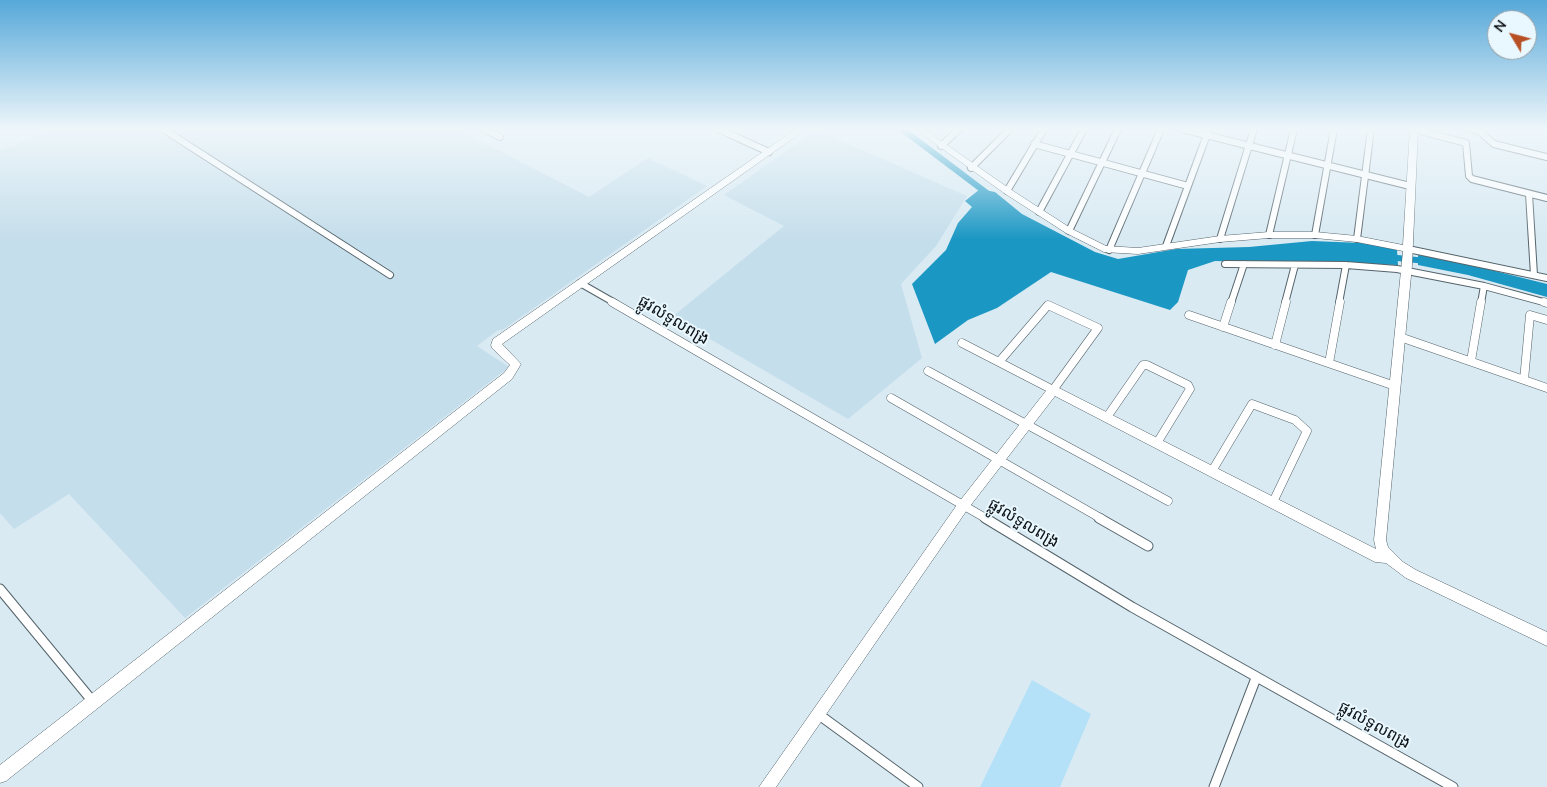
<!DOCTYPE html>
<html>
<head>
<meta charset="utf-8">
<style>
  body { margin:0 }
  #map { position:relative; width:1547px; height:787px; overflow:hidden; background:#d9eaf3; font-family:"Nunito Sans",sans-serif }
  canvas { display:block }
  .north { position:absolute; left:1487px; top:10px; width:50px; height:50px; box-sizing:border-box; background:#e9f7fe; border:1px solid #919ca2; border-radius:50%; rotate:307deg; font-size:14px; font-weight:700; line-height:20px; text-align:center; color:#0e1417 }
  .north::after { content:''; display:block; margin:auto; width:18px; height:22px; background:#b75125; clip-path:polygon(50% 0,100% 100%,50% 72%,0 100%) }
</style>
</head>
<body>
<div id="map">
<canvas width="1547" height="787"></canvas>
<div class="north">N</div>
</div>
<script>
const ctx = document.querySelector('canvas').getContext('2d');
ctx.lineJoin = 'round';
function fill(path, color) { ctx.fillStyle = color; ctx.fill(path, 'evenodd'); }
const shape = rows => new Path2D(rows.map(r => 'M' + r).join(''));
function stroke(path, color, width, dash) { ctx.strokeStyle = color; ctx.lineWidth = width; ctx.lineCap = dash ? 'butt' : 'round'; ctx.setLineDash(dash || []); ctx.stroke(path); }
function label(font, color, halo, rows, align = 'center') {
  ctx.font = font + ' "Nunito Sans","Noto Sans Khmer",sans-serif'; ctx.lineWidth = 4; ctx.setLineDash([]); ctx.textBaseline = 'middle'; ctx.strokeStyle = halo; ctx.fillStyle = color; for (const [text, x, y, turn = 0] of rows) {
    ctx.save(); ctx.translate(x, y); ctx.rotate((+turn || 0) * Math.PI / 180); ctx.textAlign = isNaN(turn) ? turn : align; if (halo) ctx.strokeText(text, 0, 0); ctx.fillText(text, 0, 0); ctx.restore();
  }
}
const built = shape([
  [52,129,457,129,589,197,648,158,707,186,504,329,497,331,477,346,509,367,185,618,69,494,14,529,0,513,0,151],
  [816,130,967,196,936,246,901,284,922,358,848,419,672,317,784,226,724,195]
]);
const green = shape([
  [1032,680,1091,714,1060,787,980,787]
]);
const water = shape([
  [980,189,995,192,1022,214,1095,252,1118,259,1176,249,1249,247,1312,241,1362,243,1382,246,1397,250,1398,265,1215,261,1188,270,1178,302,1170,310,1051,272,997,308,968,320,935,344,912,284,946,250,958,223,972,207,965,201],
  [1418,255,1455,261,1547,284,1547,297,1468,275,1418,265]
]);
const canal = shape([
  [902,129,988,194],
  [1388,257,1426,261]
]);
const streetFar2 = shape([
  [163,129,390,275],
  [484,129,500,137],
  [718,129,769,152],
  [1182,129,1410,186],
  [1413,129,1466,143,1469,176,1472,179,1547,198],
  [1470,129,1479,131,1494,144,1547,157],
  [1034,144,1188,186],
  [941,146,959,129],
  [971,168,1010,129],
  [1007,191,1044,129],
  [1529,194,1534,275],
  [1039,212,1084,129],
  [1069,231,1118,129],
  [1269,235,1294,129],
  [1315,235,1334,129],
  [1220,239,1254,129],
  [1357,239,1371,129],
  [1166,246,1209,129],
  [1408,249,1547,278],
  [1109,250,1161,129],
  [1225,264,1346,265,1397,269,1484,286,1547,303],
  [580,283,615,303],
  [1231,303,1244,264],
  [1285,303,1295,265],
  [1339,303,1346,265],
  [1481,303,1484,286]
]);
const streetFar1 = shape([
  [612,302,987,519],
  [1544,302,1547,303],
  [1189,315,1395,386],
  [1223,327,1231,302],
  [1400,337,1547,388],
  [962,343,1053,390,1098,328,1048,305,999,362],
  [1275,345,1286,302],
  [1471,361,1481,302],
  [1329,363,1340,302],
  [928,371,1168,501],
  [1524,380,1530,315,1547,320],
  [891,398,1102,519],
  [1107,417,1143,365,1147,365,1188,385,1190,389,1157,443],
  [1212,471,1252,404,1295,420,1307,431,1273,502]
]);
const street = shape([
  [985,518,1132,607,1453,787],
  [1099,518,1148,546],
  [0,589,94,703],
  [818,714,918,787],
  [1214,787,1256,678]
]);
const secondary = shape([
  [796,129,806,129,502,344,521,364,512,379,6,781,0,783,0,765,504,373,510,365,492,348,491,345,493,339,796,129],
  [915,129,924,129,1010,189,1072,229,1106,246,1138,248,1220,236,1269,232,1315,232,1357,236,1403,245,1410,129,1418,129,1412,265,1386,540,1388,547,1403,562,1416,570,1547,632,1547,646,1406,578,1386,563,1375,562,1055,396,967,510,776,787,759,787,959,502,1049,387,1057,387,1376,549,1374,540,1403,251,1357,242,1315,238,1269,238,1220,242,1138,254,1104,252,1066,233,1004,193,915,129]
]);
const streetNames = [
  ["ផ្លូវលំទួលពង្រ",673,321,31],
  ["ផ្លូវលំទួលពង្រ",1023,524,31],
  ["ផ្លូវលំទួលពង្រ",1374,726,29]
];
fill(built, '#c5deeb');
fill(green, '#b4e1f7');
fill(water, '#1b97c3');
stroke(canal, '#1b97c3', 6);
stroke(streetFar2, '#55646b', 8);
stroke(streetFar1, '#55646b', 9);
stroke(street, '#55646b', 11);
stroke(secondary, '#55646b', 1);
stroke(streetFar2, '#fff', 6);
stroke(streetFar1, '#fff', 8);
stroke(street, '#fff', 9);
fill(secondary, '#fff');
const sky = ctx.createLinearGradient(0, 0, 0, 239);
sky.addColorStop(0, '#56a8d9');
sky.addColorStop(0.54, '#eef6fa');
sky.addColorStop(1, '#eef6fa00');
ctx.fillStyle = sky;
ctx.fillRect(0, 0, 1547, 239);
label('16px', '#0e1417', '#e9f7fe', streetNames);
</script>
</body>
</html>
